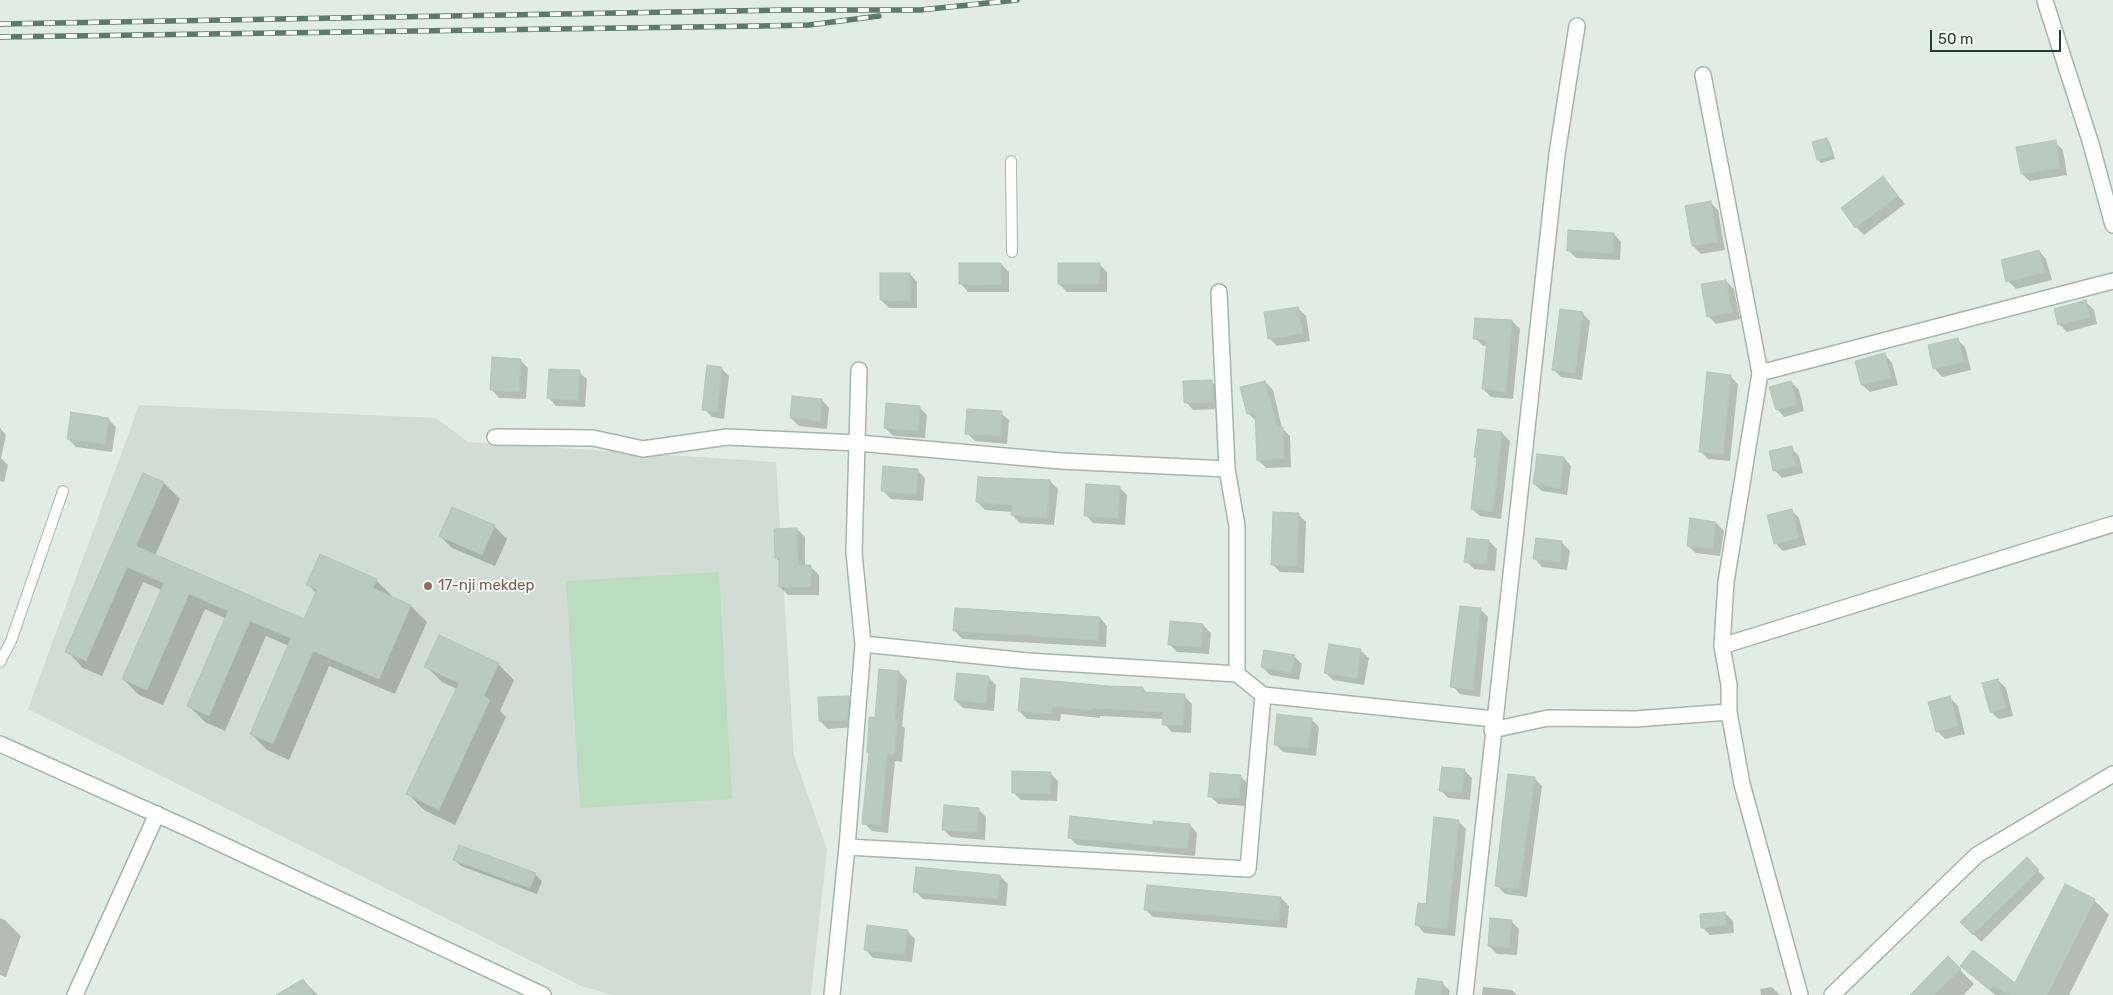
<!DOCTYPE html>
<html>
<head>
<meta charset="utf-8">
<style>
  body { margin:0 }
  #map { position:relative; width:2113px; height:995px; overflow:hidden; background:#e2ece6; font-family:Rubik,sans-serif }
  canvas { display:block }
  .scale { position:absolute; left:1930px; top:30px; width:131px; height:22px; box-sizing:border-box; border:2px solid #233c31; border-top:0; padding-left:6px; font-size:15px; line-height:18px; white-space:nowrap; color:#233c31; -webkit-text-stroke:4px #f3f9f5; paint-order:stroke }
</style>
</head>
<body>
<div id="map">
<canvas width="2113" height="995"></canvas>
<div class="scale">50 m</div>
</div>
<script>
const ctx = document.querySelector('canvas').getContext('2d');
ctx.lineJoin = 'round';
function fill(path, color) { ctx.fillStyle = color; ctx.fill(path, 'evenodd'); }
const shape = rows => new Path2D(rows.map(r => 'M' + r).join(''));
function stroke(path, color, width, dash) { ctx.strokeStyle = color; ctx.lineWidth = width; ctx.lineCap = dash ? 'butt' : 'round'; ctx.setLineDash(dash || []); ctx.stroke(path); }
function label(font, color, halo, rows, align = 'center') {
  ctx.font = font + ' Rubik,sans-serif'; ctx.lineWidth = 4; ctx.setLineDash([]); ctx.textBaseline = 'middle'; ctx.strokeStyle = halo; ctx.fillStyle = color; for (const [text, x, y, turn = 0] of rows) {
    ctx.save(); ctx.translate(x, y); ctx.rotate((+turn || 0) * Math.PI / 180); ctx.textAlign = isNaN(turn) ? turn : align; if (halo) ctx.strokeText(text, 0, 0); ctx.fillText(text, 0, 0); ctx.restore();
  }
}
const built = shape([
  [139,405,436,418,468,442,776,462,794,756,827,849,811,995,613,995,581,986,28,709]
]);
const green = shape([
  [719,572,732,799,580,808,566,581]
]);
const shadow = shape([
  [1827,139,1830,143,1835,159,1821,163,1818,160],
  [2055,142,2063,150,2067,175,2030,181,2022,174],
  [1883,178,1905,204,1864,235,1856,227],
  [1710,202,1718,210,1725,250,1701,254,1693,246,1686,207],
  [1614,234,1621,242,1620,260,1576,258,1568,250],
  [2039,251,2046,259,2052,280,2016,289,2008,281],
  [1001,264,1009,272,1009,292,968,292,961,284],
  [1099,264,1107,272,1107,292,1067,292,1059,284],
  [910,274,917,282,917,308,889,308,881,300],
  [1726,281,1734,289,1740,319,1716,324,1708,316],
  [2086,302,2094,310,2097,324,2067,332,2059,324],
  [1298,308,1306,316,1310,341,1277,346,1269,338],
  [1582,313,1590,321,1582,380,1561,377,1553,369],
  [1512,321,1520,329,1513,399,1491,397,1483,389,1488,346,1483,346,1475,338],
  [1957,339,1965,347,1971,370,1942,377,1935,369,1929,346],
  [1885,355,1892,363,1898,385,1870,392,1862,385],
  [520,360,528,368,526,399,499,398,492,390],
  [721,368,729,376,724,419,712,417,704,409],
  [579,372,587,379,585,407,556,406,549,398],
  [1730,376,1738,384,1730,461,1708,459,1700,451],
  [1212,382,1220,390,1220,409,1193,410,1186,402],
  [1265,382,1273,390,1282,428,1290,436,1291,467,1266,468,1258,460,1257,422,1248,413],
  [1791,382,1799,390,1804,411,1784,417,1777,409],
  [822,400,829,408,827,429,799,426,791,418],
  [919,407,927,415,925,438,893,436,885,428],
  [1001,413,1009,420,1007,444,975,441,967,433],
  [108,419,116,427,112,452,76,447,68,439],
  [0,428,6,435,1,458,8,465,4,482,0,481],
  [1502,433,1510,441,1501,519,1480,516,1472,509,1478,460,1475,457],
  [1791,448,1799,456,1803,473,1782,478,1774,470],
  [1564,458,1571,466,1567,495,1542,491,1534,484],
  [917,470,925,478,923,501,891,499,883,491],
  [144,474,164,483,180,499,155,556,304,620,316,593,308,584,376,580,392,596,391,598,411,606,427,622,395,694,329,666,289,760,267,750,251,734,289,646,266,636,225,731,205,722,189,706,227,619,205,609,163,705,139,695,123,679,162,590,143,582,102,676,83,668,67,651],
  [1050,481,1058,489,1054,525,1020,523,1012,515,1012,512,985,510,977,502],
  [1119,487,1127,495,1125,525,1093,523,1086,515],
  [452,508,495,527,507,539,495,566,452,548,440,536],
  [1791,510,1799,518,1806,545,1783,551,1775,543],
  [1298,514,1306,522,1304,573,1280,572,1272,564],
  [1716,523,1724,531,1720,556,1696,553,1688,546],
  [797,529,805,537,805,567,811,567,819,575,819,595,788,595,780,587,780,562,776,558],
  [1537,540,1562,543,1570,551,1567,570,1542,567,1535,559],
  [1489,541,1497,549,1495,571,1474,569,1466,561],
  [1480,609,1488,617,1480,697,1460,694,1452,686],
  [1100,618,1107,626,1106,647,962,639,955,631],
  [1203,625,1211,633,1209,654,1177,652,1169,644],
  [1361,651,1369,658,1364,685,1333,680,1325,672],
  [1294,656,1302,664,1299,680,1270,675,1262,667],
  [498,664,514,680,500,711,506,717,455,825,424,810,408,794,457,689,442,682,426,666],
  [899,672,907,680,902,726,905,728,902,762,895,761,888,833,872,831,864,823,870,754,868,752],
  [988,677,996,685,994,711,963,708,955,700],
  [1998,680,2006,688,2013,716,1999,719,1991,712],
  [1143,688,1148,694,1184,696,1192,704,1191,733,1172,732,1164,724,1164,719,1100,716,1100,718,1061,714,1060,721,1027,719,1019,711],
  [849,697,857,705,855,727,828,729,820,721],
  [1950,698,1958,706,1965,734,1945,739,1937,731],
  [1311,719,1319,727,1316,756,1283,752,1275,744],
  [1464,770,1472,778,1470,800,1448,798,1440,790],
  [1050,773,1058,781,1057,801,1021,800,1013,792],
  [1240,776,1248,784,1247,806,1218,804,1210,796],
  [1534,778,1542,786,1527,897,1505,894,1497,886],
  [978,809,986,817,985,840,951,837,943,829],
  [1458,821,1466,829,1455,936,1424,933,1417,925,1428,905],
  [1190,825,1197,833,1195,856,1077,845,1069,837,1154,826],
  [2027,859,2045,878,1981,942,1962,922],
  [455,860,535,874,542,881,537,894,461,866],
  [1000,876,1008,884,1006,906,923,899,915,891],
  [1281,898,1289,906,1287,928,1153,917,1146,910],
  [2094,900,2109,915,2069,995,1995,995,1962,966,2015,985],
  [1725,913,1733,921,1734,933,1710,935,1702,927],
  [0,918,5,920,21,936,6,977,0,975],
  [1511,921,1519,929,1517,955,1497,954,1489,946],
  [907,931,915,939,912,962,873,958,866,950],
  [1948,958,1974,984,1964,995,1911,995],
  [303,980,318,995,278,995],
  [1442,983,1450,991,1449,995,1417,995],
  [1483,987,1512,990,1517,995,1482,995],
  [1772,987,1780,995,1761,995,1760,989]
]);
const building = shape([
  [1827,138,1832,156,1817,160,1812,142,1827,138],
  [2056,140,2060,168,2021,174,2016,147,2056,140],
  [1883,176,1898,196,1855,228,1841,208,1883,176],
  [1711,201,1718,242,1692,246,1685,206,1711,201],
  [1568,230,1614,233,1613,253,1567,251,1568,230],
  [2039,250,2045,272,2006,282,2001,260,2039,250],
  [959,263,1001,263,1001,285,959,284,959,263],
  [1058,263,1100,263,1099,284,1058,284,1058,263],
  [880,273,910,273,910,301,880,300,880,273],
  [1726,280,1732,312,1707,317,1701,284,1726,280],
  [2086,300,2090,317,2058,325,2054,309,2086,300],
  [1298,307,1303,333,1268,339,1264,312,1298,307],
  [1560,309,1583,312,1575,373,1552,370,1560,309],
  [1475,318,1512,320,1506,392,1482,389,1487,340,1473,339,1475,318],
  [1958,338,1964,362,1933,369,1928,345,1958,338],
  [1885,353,1891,378,1861,385,1855,361,1885,353],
  [492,357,521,359,519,392,490,390,492,357],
  [707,365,722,367,717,412,702,410,707,365],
  [549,369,580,370,578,400,547,398,549,369],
  [1707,372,1731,375,1723,454,1699,452,1707,372],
  [1212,380,1213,402,1184,403,1183,381,1212,380],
  [1265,381,1277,427,1283,427,1284,459,1257,461,1255,412,1247,414,1240,387,1265,381],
  [1791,381,1797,404,1776,410,1769,387,1791,381],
  [792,396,822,399,820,421,790,418,792,396],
  [886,403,920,406,918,431,884,428,886,403],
  [967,409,1002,411,1000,436,965,434,967,409],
  [71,412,109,418,105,444,67,439,71,412],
  [1478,429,1502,432,1493,512,1471,509,1477,458,1474,457,1478,429],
  [1792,446,1796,466,1773,471,1769,451,1792,446],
  [1537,454,1564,457,1560,488,1533,484,1537,454],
  [883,466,918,469,916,494,881,491,883,466],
  [143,473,164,482,136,546,304,619,317,589,306,585,320,554,377,579,373,588,411,605,379,679,313,651,273,744,250,734,291,638,250,621,209,716,187,706,228,611,189,594,147,690,122,679,164,583,127,567,86,661,65,652,143,473],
  [978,477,1050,480,1047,518,1011,515,1012,505,976,502,978,477],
  [1086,484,1120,486,1118,518,1084,516,1086,484],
  [452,507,495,525,482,555,439,536,452,507],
  [1792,509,1799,538,1774,544,1767,515,1792,509],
  [1273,512,1299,513,1297,566,1271,565,1273,512],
  [1690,518,1716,522,1713,549,1687,546,1690,518],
  [797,528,798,565,811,565,811,587,779,587,779,558,775,559,774,529,797,528],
  [1467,538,1489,540,1487,564,1464,562,1467,538],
  [1536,538,1562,541,1560,562,1533,559,1536,538],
  [1460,606,1481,608,1473,690,1450,687,1460,606],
  [955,608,1100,617,1098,640,953,631,955,608],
  [1170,621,1203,624,1201,647,1168,645,1170,621],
  [439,635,499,663,484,696,490,700,439,810,406,794,459,683,424,667,439,635],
  [1329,644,1361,649,1357,678,1324,673,1329,644],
  [1264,650,1295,655,1292,673,1261,667,1264,650],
  [879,669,899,671,895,719,897,719,895,754,887,754,881,825,862,824,869,753,867,752,869,717,875,717,879,669],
  [957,673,989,676,986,703,954,700,957,673],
  [1021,678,1108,686,1143,687,1143,692,1185,694,1183,725,1162,725,1163,712,1093,708,1092,710,1053,707,1052,714,1018,711,1021,678],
  [1998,679,2006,708,1990,712,1982,683,1998,679],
  [849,696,848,720,819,721,818,697,849,696],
  [1950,696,1958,726,1936,732,1928,702,1950,696],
  [1277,714,1312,718,1308,748,1274,745,1277,714],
  [1442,767,1465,769,1462,793,1439,791,1442,767],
  [1012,771,1051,772,1050,794,1012,793,1012,771],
  [1210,773,1241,775,1239,798,1208,797,1210,773],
  [1508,774,1535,777,1519,889,1495,886,1508,774],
  [944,805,979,808,977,832,942,830,944,805],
  [1070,816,1153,825,1153,821,1190,824,1187,849,1068,838,1070,816],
  [1434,817,1459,820,1447,929,1415,925,1418,903,1426,904,1434,817],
  [459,845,536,873,530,888,453,860,459,845],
  [2027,857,2039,870,1973,935,1960,922,2027,857],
  [916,867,1000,875,998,899,913,892,916,867],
  [2065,884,2095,899,2047,995,2009,995,1993,986,1990,990,1960,966,1973,950,2015,983,2065,884],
  [1147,885,1281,897,1279,921,1144,910,1147,885],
  [1725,912,1726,925,1701,928,1700,914,1725,912],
  [1490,918,1512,920,1509,948,1488,946,1490,918],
  [867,925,908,930,904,955,864,950,867,925],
  [1948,956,1961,969,1934,995,1910,995,1948,956],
  [1418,978,1443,982,1441,995,1415,995,1418,978],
  [303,979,313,995,276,995,303,979]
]);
const service = shape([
  [1011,161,1012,252],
  [0,662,11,641,63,491]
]);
const minor = shape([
  [2045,1,2091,144,2113,225],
  [1703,75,1760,373,1726,582,1722,646,1729,685,1729,712,1742,784,1800,995],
  [1219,292,1227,469,1237,526,1237,674],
  [1760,373,2113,281],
  [495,437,593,438,643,449,727,437,858,443,1061,461,1227,469],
  [863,644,1028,661,1237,674,1263,695,1494,719],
  [1722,646,2113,524],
  [1492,730,1548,718,1635,719,1729,712],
  [847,847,1248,869,1263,695],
  [75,995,157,814],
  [832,995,847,847,863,644,854,553,859,370],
  [1465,995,1557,154,1577,26],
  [1832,995,1977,855,2113,774]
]);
const tertiary = shape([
  [0,744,187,828,543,995]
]);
const rail = shape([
  [0,24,786,10,920,10,1017,0],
  [0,37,761,26,809,25,879,16]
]);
const markers = [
  [428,586,5,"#8d6e63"]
];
const educationNames = [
  ["17-nji mekdep",438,586]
];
fill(built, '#d1dcd5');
fill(green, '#bcdcbf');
fill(shadow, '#0003');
fill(building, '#bbcac1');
stroke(building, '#b5c5bc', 1);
stroke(service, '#a5b4ac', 12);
stroke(minor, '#a5b4ac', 18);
stroke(tertiary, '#a5b4ac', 18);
stroke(service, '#fff', 10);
stroke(minor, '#fff', 15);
stroke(tertiary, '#fff', 15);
stroke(rail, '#5d786c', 5.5);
stroke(rail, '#f3f9f5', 4, [11]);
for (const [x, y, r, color] of markers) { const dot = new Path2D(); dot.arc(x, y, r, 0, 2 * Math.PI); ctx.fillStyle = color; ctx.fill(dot); stroke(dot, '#f3f9f5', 2); }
label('15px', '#785e54', '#f3f9f5', educationNames, 'left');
</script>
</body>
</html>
